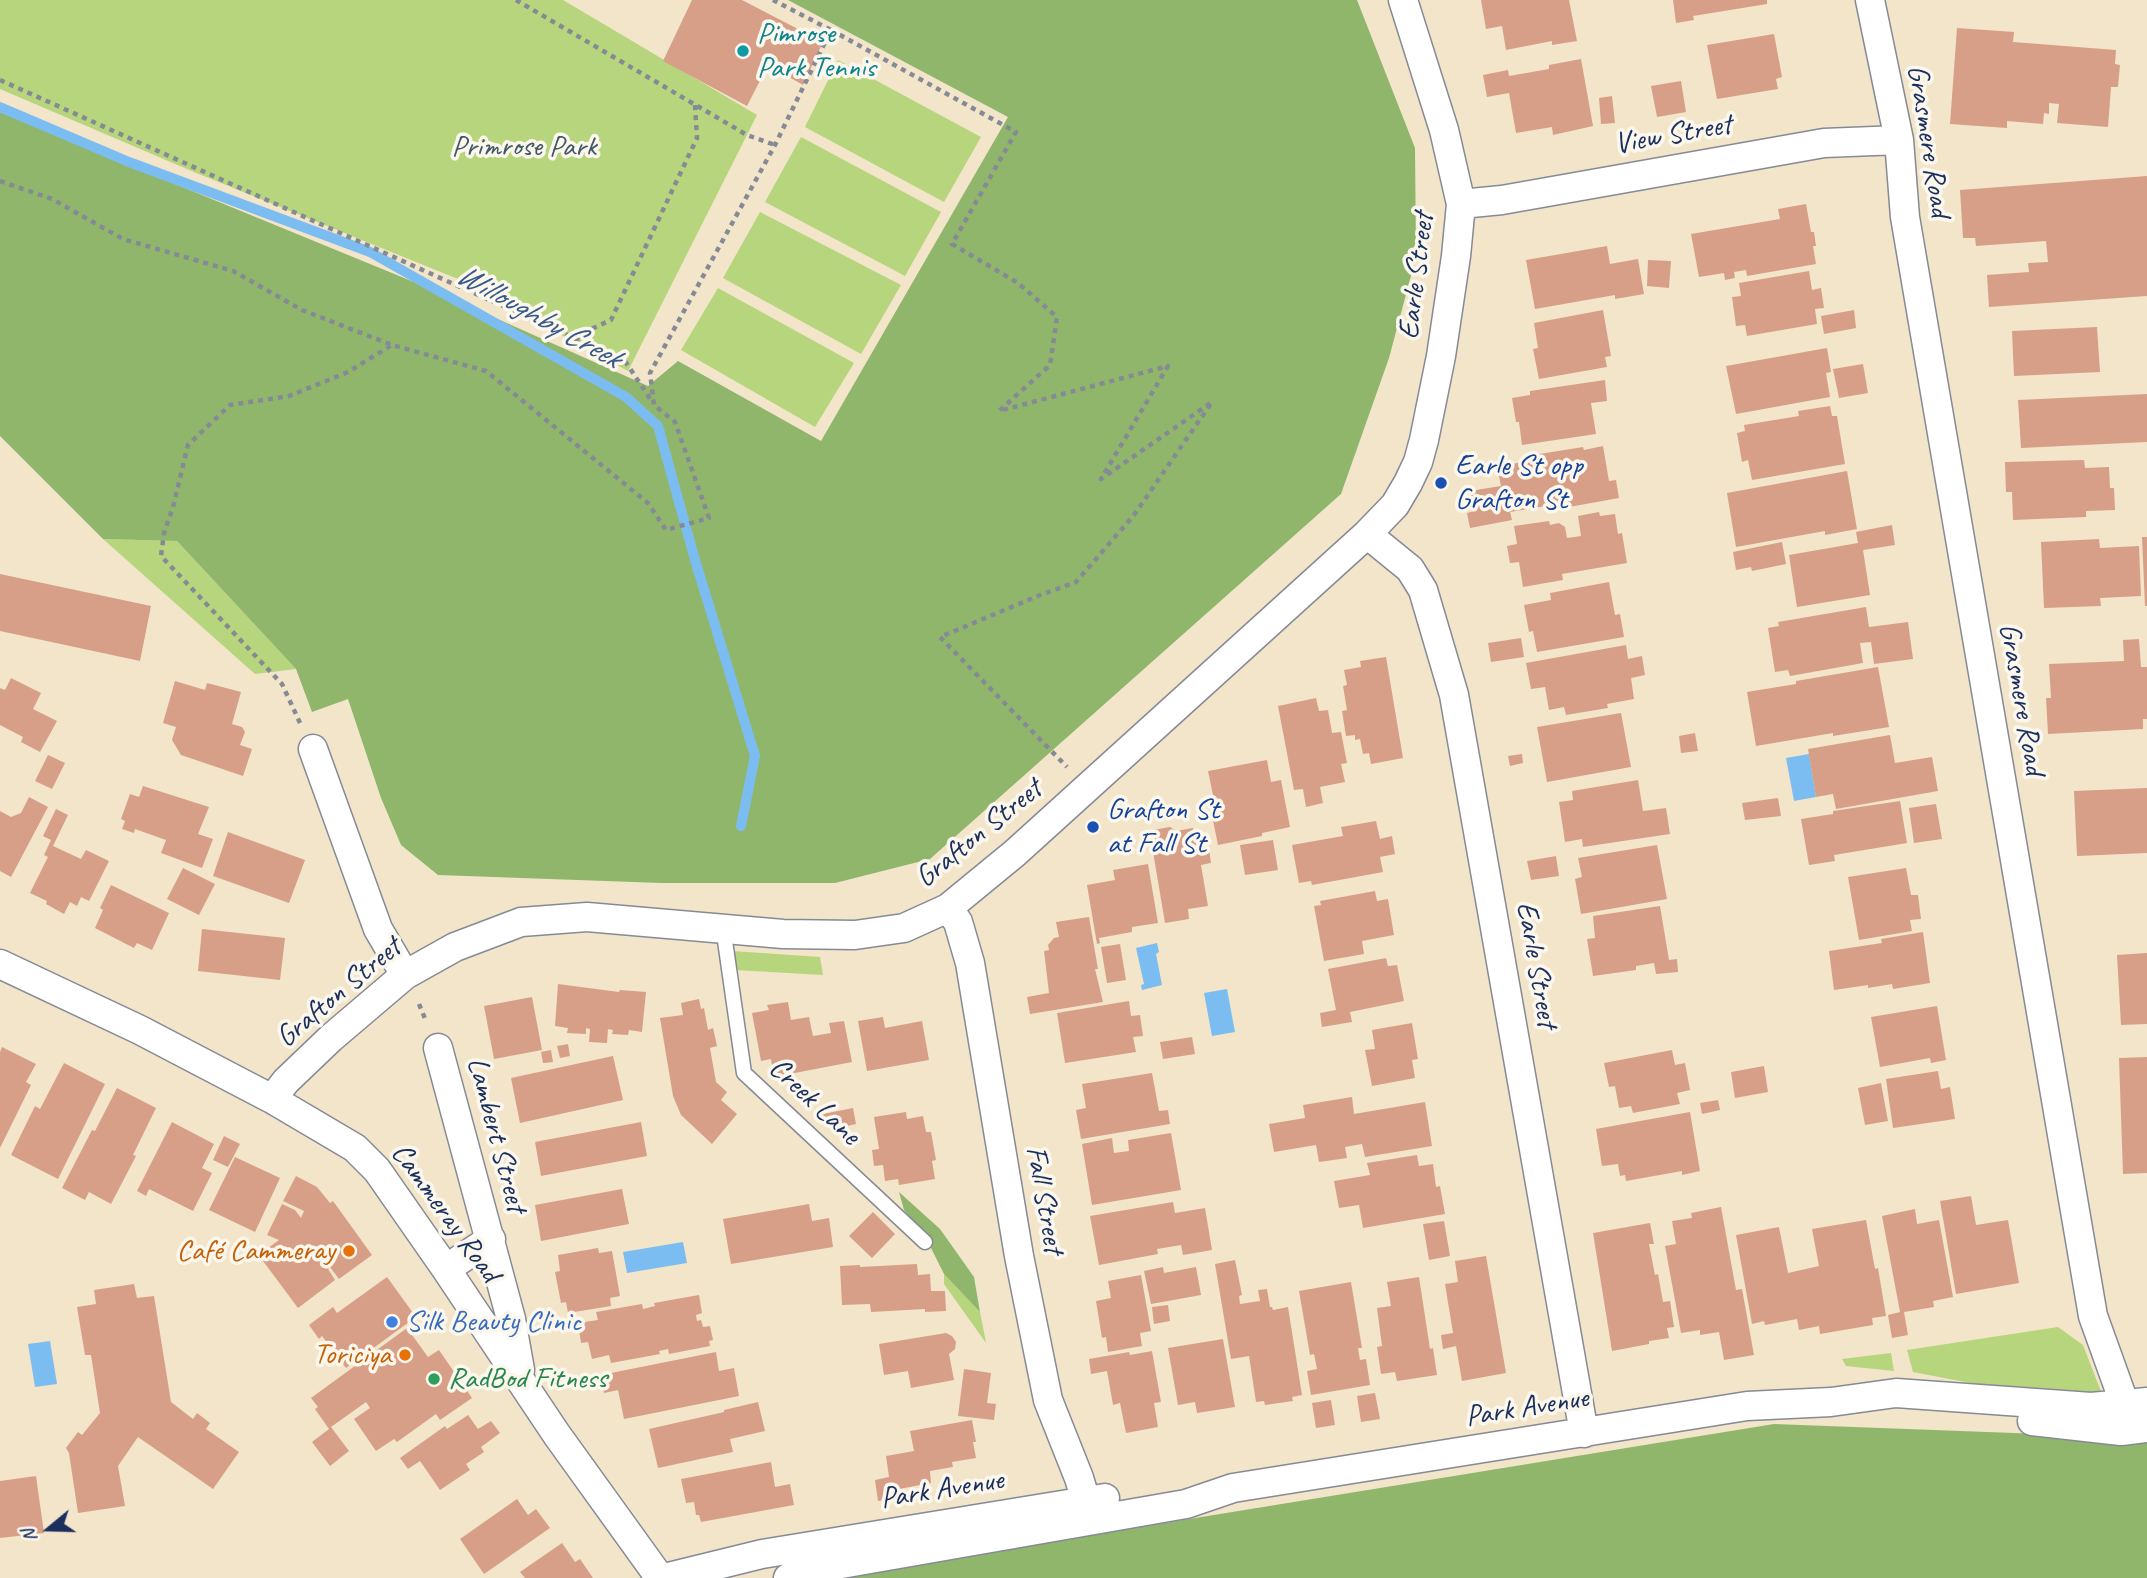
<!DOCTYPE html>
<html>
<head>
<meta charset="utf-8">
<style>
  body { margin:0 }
  #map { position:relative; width:2147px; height:1578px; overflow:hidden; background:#f2e5ca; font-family:Caveat,sans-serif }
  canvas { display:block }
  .north { position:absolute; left:14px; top:1494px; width:70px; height:70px; -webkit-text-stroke:5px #fbf7ec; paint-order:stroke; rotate:251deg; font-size:19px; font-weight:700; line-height:28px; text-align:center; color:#1b2f5e }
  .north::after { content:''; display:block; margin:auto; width:24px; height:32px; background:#1b2f5e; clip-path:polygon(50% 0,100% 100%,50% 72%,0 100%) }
</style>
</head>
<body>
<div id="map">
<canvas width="2147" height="1578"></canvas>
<div class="north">N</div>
</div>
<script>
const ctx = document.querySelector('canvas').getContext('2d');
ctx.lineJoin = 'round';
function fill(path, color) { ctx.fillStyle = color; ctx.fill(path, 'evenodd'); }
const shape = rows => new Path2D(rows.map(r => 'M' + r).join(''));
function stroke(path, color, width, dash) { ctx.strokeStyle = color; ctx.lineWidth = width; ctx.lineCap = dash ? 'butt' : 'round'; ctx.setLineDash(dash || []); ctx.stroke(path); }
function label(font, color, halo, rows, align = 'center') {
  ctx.font = font + ' Caveat,sans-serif'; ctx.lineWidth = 7; ctx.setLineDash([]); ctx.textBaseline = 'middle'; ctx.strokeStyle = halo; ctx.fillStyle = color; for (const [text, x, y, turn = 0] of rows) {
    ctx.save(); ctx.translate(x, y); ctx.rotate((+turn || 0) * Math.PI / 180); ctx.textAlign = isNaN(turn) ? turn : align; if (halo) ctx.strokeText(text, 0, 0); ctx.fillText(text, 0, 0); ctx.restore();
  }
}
const green = shape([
  [0,0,563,0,757,115,628,371,458,279,194,172,0,89],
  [838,60,981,137,944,202,805,127],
  [801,137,941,212,905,276,765,202],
  [760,212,901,285,861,354,723,278],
  [718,288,854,363,815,427,681,350],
  [103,539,177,541,296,669,255,674],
  [732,951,820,957,823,975,735,970],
  [944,1274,980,1312,986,1343,944,1284],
  [2058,1327,2083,1345,2102,1394,2059,1400,1913,1372,1907,1350],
  [1891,1353,1894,1371,1846,1366,1842,1359]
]);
const forest = shape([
  [788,0,1357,0,1415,148,1416,257,1389,358,1341,494,930,859,835,883,661,883,438,875,401,845,381,798,348,699,312,712,296,669,177,541,103,539,0,436,0,112,426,287,648,386,678,361,821,441,1008,117],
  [899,1192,940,1229,974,1277,980,1312,944,1274,925,1236,904,1210],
  [1774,1424,2147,1438,2147,1578,826,1578]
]);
const water = shape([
  [1809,754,1816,797,1794,801,1786,758],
  [1157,943,1159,952,1156,954,1162,985,1142,990,1141,985,1144,984,1136,948],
  [1227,989,1235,1032,1212,1036,1204,993],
  [683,1242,687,1263,627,1273,623,1252],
  [50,1341,57,1384,35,1387,28,1344]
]);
const stream = shape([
  [0,107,129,162,370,252,626,397,658,426,695,560,755,756,741,826]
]);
const building = shape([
  [692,0,742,0,823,42,803,85,768,65,747,106,663,61],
  [1481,0,1569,0,1577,41,1552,45,1552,41,1506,50,1502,26,1486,29],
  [1673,0,1767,0,1767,4,1693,16,1694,20,1676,23],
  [1957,28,2014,32,2013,42,2116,50,2115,64,2120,65,2118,87,2111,87,2108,127,2057,123,2059,104,2049,103,2049,114,2044,113,2043,124,2007,121,2007,128,1950,124],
  [1774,34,1782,77,1776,79,1778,89,1717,99,1707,45],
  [1581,59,1593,126,1553,135,1552,127,1516,133,1509,93,1487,97,1483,75,1508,70,1509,76,1549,69,1549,65],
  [1681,81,1686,112,1657,117,1651,86],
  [1612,96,1615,123,1601,124,1599,98],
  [2147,176,2147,296,1989,307,1987,275,2029,272,2028,263,2048,262,2046,241,1976,246,1975,238,1963,238,1960,190],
  [1806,204,1811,232,1814,232,1816,246,1813,246,1816,264,1747,276,1746,270,1734,272,1735,278,1725,280,1724,273,1699,277,1691,234,1780,219,1778,209],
  [1607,246,1610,264,1638,259,1644,294,1615,299,1615,295,1535,309,1526,260],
  [1648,260,1671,261,1669,288,1647,286],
  [1809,271,1812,290,1821,288,1824,308,1815,309,1817,324,1747,336,1745,325,1736,326,1732,297,1741,296,1739,283],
  [1603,310,1611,356,1605,357,1607,367,1539,379,1533,349,1538,348,1534,323],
  [1854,310,1856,328,1824,334,1821,316],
  [2097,327,2100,372,2014,376,2012,331],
  [1827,348,1831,372,1826,373,1830,397,1736,414,1726,366],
  [1863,364,1868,393,1839,398,1833,369],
  [1605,380,1607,401,1591,403,1596,434,1522,445,1519,422,1516,422,1512,398,1530,395,1530,391],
  [2147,394,2147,442,2021,448,2018,400],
  [1830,406,1832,416,1837,416,1845,464,1752,480,1748,460,1742,462,1737,433,1745,431,1744,425,1799,416,1798,411],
  [1603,446,1609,481,1616,480,1619,498,1558,509,1558,504,1510,512,1512,520,1470,528,1467,513,1474,511,1470,491,1501,486,1498,471,1504,470,1503,466,1522,462,1521,457,1583,447,1584,450],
  [2084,460,2085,468,2109,467,2110,488,2114,488,2115,510,2086,511,2086,517,2013,520,2012,492,2006,492,2005,462],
  [1847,471,1857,529,1825,535,1825,531,1736,547,1727,493],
  [1599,512,1600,516,1615,514,1618,534,1622,533,1627,563,1562,574,1563,580,1523,587,1519,562,1510,563,1507,546,1517,544,1514,526,1549,521,1550,525,1559,523,1565,527,1567,538,1581,536,1578,516],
  [1892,525,1895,545,1863,550,1870,595,1797,607,1789,555,1858,543,1856,532],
  [2142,537,2147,537,2147,606,2145,606],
  [2099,539,2100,548,2139,546,2141,596,2100,598,2101,606,2044,608,2041,542],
  [1782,542,1786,564,1752,571,1751,567,1736,570,1733,552],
  [0,574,151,606,140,661,0,631],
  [1609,582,1615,615,1620,614,1624,637,1537,652,1533,631,1529,632,1524,605,1551,600,1550,593],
  [1866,607,1869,627,1908,622,1913,659,1874,664,1871,642,1860,643,1863,663,1790,676,1788,670,1775,672,1768,628,1779,626,1778,622],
  [1521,638,1524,657,1491,662,1488,643],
  [2139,639,2141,667,2147,667,2147,719,2143,719,2143,729,2048,734,2046,698,2051,698,2049,664,2124,661,2123,640],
  [1626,645,1628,659,1642,656,1645,675,1631,678,1634,699,1607,704,1608,708,1566,715,1564,707,1549,710,1545,687,1531,689,1526,663],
  [1386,657,1403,758,1371,764,1369,753,1363,754,1360,739,1355,740,1355,735,1346,736,1342,711,1347,710,1343,686,1347,685,1344,670,1361,667,1360,661],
  [1878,667,1889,727,1833,736,1833,733,1756,746,1747,692,1796,684,1796,681],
  [11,678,41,693,33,709,57,721,40,752,21,742,23,737,0,725,0,688,5,690],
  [175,681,205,690,207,683,241,692,232,724,242,727,245,732,240,745,252,749,243,776,181,755,172,740,176,727,163,723],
  [1316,698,1319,711,1328,710,1332,733,1341,732,1347,763,1341,764,1345,782,1320,787,1323,803,1306,807,1303,789,1294,790,1278,706],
  [1621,713,1631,767,1547,782,1537,727],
  [1695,733,1698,751,1681,753,1679,736],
  [1890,735,1895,763,1932,757,1938,791,1836,809,1833,794,1816,797,1808,749],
  [1522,754,1523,763,1510,766,1508,756],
  [48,755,65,763,52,789,35,781],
  [1267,760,1271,782,1281,780,1290,827,1262,833,1262,836,1218,845,1209,801,1214,800,1208,771],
  [1638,780,1643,811,1666,808,1670,834,1583,847,1582,839,1565,842,1559,802,1573,800,1572,791],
  [143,786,209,807,198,834,213,839,202,868,161,853,166,840,135,829,134,833,122,829,125,821,121,819,130,794,139,797],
  [2147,788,2147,853,2077,856,2074,791],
  [29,797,48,807,11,877,0,871,0,811,11,817,21,813],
  [1778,798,1781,816,1745,820,1742,803],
  [1900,801,1907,843,1834,855,1835,861,1809,865,1801,819,1833,814,1833,811],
  [1936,804,1942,839,1914,843,1909,808],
  [56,809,68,815,53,846,81,859,86,850,109,861,89,901,81,897,77,906,70,902,64,914,46,904,47,901,30,893,48,857,44,855,51,840,43,836],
  [1376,821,1380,839,1392,836,1395,854,1380,857,1383,872,1312,885,1311,881,1299,883,1292,845,1343,836,1341,827],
  [1170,827,1176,831,1193,828,1197,851,1209,849,1211,863,1201,865,1208,906,1188,909,1189,919,1165,923,1150,834,1153,830],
  [228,832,305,860,289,903,213,876],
  [1273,840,1278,870,1245,875,1240,845],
  [1657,845,1667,899,1581,914,1575,879,1582,877,1578,858],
  [1556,856,1559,876,1531,880,1527,861],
  [1148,864,1158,923,1132,927,1132,932,1099,938,1100,943,1097,944,1087,885,1115,880,1113,870],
  [183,868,215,884,199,915,167,899],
  [1906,868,1911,895,1918,895,1921,919,1910,920,1912,931,1859,940,1848,877],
  [111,885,169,913,152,950,137,943,134,948,95,928,103,910,100,908],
  [1375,891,1377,901,1388,899,1394,935,1362,941,1364,954,1324,961,1314,906,1321,905,1320,901],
  [1660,906,1669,960,1677,959,1678,972,1656,974,1654,963,1636,966,1636,970,1593,976,1587,939,1595,938,1593,916],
  [1089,917,1098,969,1095,969,1103,1002,1030,1014,1027,997,1049,993,1044,951,1049,950,1048,945,1054,938,1059,937,1056,922],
  [202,929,285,938,280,980,198,971],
  [1923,932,1930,983,1893,989,1892,984,1868,988,1868,985,1834,990,1829,951,1882,943,1881,939],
  [1120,944,1126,980,1107,983,1101,947],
  [2147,953,2147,1024,2121,1025,2117,955],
  [1386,958,1388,966,1397,965,1404,1001,1350,1012,1352,1022,1322,1027,1320,1013,1336,1010,1328,969],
  [558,984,619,992,620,990,646,992,642,1032,629,1030,628,1035,612,1034,613,1030,608,1029,607,1043,589,1042,590,1029,586,1028,586,1034,567,1033,568,1028,555,1026],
  [532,997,542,1050,494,1059,484,1006],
  [699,999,701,1009,704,1008,708,1030,713,1028,717,1046,710,1048,716,1082,727,1092,721,1100,737,1114,712,1144,681,1115,673,1096,660,1018,683,1015,681,1003],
  [1129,1001,1131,1016,1140,1015,1143,1036,1133,1037,1136,1052,1065,1063,1057,1013],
  [788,1002,791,1020,809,1017,813,1036,831,1033,829,1023,844,1021,852,1062,774,1077,771,1059,761,1061,752,1013,769,1010,767,1005],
  [1937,1006,1946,1060,1931,1063,1930,1058,1880,1067,1871,1017],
  [883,1017,885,1028,922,1021,929,1060,867,1071,858,1021],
  [1412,1023,1418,1059,1412,1060,1415,1078,1372,1086,1365,1050,1375,1049,1372,1030],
  [1192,1037,1195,1054,1163,1059,1160,1042],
  [568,1044,570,1056,560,1058,557,1046],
  [2,1047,36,1064,26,1082,31,1085,0,1148,0,1052],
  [551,1050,553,1062,543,1063,541,1052],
  [1672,1050,1675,1065,1685,1063,1690,1090,1677,1093,1680,1104,1633,1113,1631,1106,1619,1108,1615,1086,1609,1087,1604,1063],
  [613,1056,623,1100,520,1123,511,1078],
  [2147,1057,2147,1173,2123,1174,2119,1058],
  [64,1063,105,1084,58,1179,11,1155,35,1106,40,1109],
  [1764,1066,1768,1092,1735,1098,1731,1072],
  [1938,1071,1941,1089,1950,1087,1955,1119,1893,1128,1886,1079],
  [1152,1073,1159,1111,1168,1110,1170,1124,1081,1139,1076,1110,1086,1108,1082,1084],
  [1881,1083,1888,1121,1865,1125,1858,1088],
  [117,1088,156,1108,133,1155,136,1156,111,1204,89,1192,85,1200,62,1188,92,1130,95,1131],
  [1352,1097,1354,1114,1425,1102,1432,1146,1365,1157,1362,1144,1345,1147,1347,1158,1319,1162,1316,1145,1274,1152,1269,1124,1305,1118,1303,1105],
  [1718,1100,1720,1110,1702,1114,1700,1103],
  [853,1108,856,1124,834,1129,818,1115],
  [906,1112,907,1119,923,1116,926,1132,931,1132,936,1160,932,1161,935,1179,899,1185,898,1179,885,1181,883,1165,874,1166,872,1150,879,1149,874,1117],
  [1690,1112,1700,1171,1682,1175,1682,1171,1626,1181,1625,1175,1620,1176,1618,1164,1602,1166,1596,1129],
  [172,1122,214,1144,202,1168,212,1173,193,1211,149,1189,146,1196,137,1191],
  [641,1122,647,1156,541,1176,535,1142],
  [1171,1133,1181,1190,1092,1205,1082,1144,1112,1138,1114,1153,1129,1151,1128,1140],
  [224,1136,240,1144,228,1167,213,1160],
  [1417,1155,1419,1166,1433,1164,1436,1187,1440,1186,1445,1214,1363,1228,1359,1205,1339,1208,1334,1181,1370,1175,1367,1163],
  [235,1157,280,1178,255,1232,209,1210],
  [296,1176,317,1187,330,1203,333,1201,372,1255,339,1279,330,1267,328,1269,335,1280,298,1308,263,1261,269,1257,264,1251,279,1240,267,1235,282,1204,295,1210,301,1218,304,1211,283,1201],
  [622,1189,629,1224,541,1241,535,1205],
  [1971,1196,1976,1225,2008,1220,2019,1283,1956,1294,1940,1201],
  [1173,1202,1175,1213,1205,1208,1212,1250,1183,1255,1181,1245,1157,1249,1158,1254,1099,1265,1090,1216],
  [809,1204,812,1221,829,1218,833,1247,731,1264,723,1219],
  [1721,1207,1736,1290,1742,1289,1754,1355,1724,1360,1719,1332,1700,1335,1700,1330,1681,1333,1665,1246,1676,1244,1672,1221,1692,1218,1691,1213],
  [1915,1209,1917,1224,1939,1220,1953,1297,1933,1301,1934,1307,1904,1312,1908,1335,1892,1338,1888,1315,1900,1312,1882,1216],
  [873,1212,895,1234,872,1258,849,1236],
  [1866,1220,1875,1269,1878,1268,1886,1316,1872,1318,1873,1325,1820,1334,1819,1326,1799,1330,1797,1319,1765,1325,1764,1321,1752,1324,1736,1235,1779,1227,1788,1273,1819,1266,1812,1229],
  [1444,1221,1450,1256,1429,1260,1423,1224],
  [1650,1223,1654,1244,1649,1244,1655,1275,1658,1274,1663,1302,1670,1301,1674,1327,1667,1328,1669,1338,1649,1341,1649,1344,1612,1351,1593,1233],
  [598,1248,599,1253,612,1251,620,1296,610,1298,611,1306,568,1313,566,1302,561,1303,555,1272,560,1271,558,1255],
  [1486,1256,1506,1373,1462,1381,1456,1346,1443,1349,1441,1335,1453,1333,1445,1284,1458,1282,1455,1261],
  [1235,1260,1242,1295,1239,1296,1240,1304,1260,1301,1258,1290,1267,1289,1270,1307,1272,1307,1273,1310,1288,1307,1302,1395,1292,1397,1293,1401,1265,1405,1264,1401,1256,1402,1249,1356,1231,1359,1215,1264],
  [917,1264,918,1275,930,1274,931,1291,945,1291,946,1311,925,1312,925,1309,871,1312,870,1304,842,1305,840,1266,860,1265,860,1267],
  [1163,1267,1164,1273,1196,1267,1201,1295,1151,1304,1144,1271],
  [1141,1275,1151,1331,1140,1333,1142,1346,1108,1352,1106,1337,1102,1338,1096,1301,1111,1298,1108,1281],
  [387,1277,416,1317,346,1368,322,1336,319,1339,309,1325,333,1307,337,1313],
  [1419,1277,1430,1349,1433,1348,1437,1375,1397,1381,1395,1372,1381,1374,1377,1347,1382,1346,1377,1308,1391,1306,1387,1282],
  [1351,1282,1362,1348,1358,1348,1360,1360,1366,1359,1370,1385,1311,1395,1307,1371,1317,1369,1314,1354,1310,1355,1299,1291],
  [134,1284,137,1298,154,1296,171,1402,193,1419,197,1413,210,1423,206,1429,239,1452,213,1489,138,1437,118,1466,125,1506,78,1513,69,1453,66,1448,78,1432,82,1435,100,1413,91,1355,85,1355,77,1307,96,1304,94,1290],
  [699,1295,702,1313,696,1315,697,1321,701,1320,703,1327,710,1326,713,1340,709,1341,710,1346,669,1354,668,1349,659,1351,660,1354,611,1363,609,1355,592,1359,588,1342,581,1343,578,1323,598,1320,596,1312,642,1304,643,1309,655,1306,654,1303],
  [1168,1305,1170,1321,1154,1324,1152,1307],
  [407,1328,428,1357,439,1350,472,1398,440,1420,436,1414,397,1442,394,1439,376,1451,354,1419,370,1408,366,1402,331,1427,349,1451,330,1466,312,1442,329,1429,315,1409,318,1407,311,1398],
  [946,1333,952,1336,956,1342,955,1349,949,1354,954,1380,911,1388,908,1371,884,1375,879,1344],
  [1223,1339,1235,1407,1197,1413,1195,1402,1178,1405,1168,1348],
  [1152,1351,1161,1402,1154,1403,1158,1427,1126,1433,1120,1403,1113,1405,1107,1371,1091,1374,1089,1359,1129,1352,1130,1355],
  [716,1352,719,1371,734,1368,739,1396,624,1419,618,1390,604,1393,601,1375],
  [964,1369,991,1373,987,1403,996,1404,994,1420,958,1416],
  [1375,1393,1380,1419,1361,1422,1357,1396],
  [1331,1400,1335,1425,1316,1428,1312,1403],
  [758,1402,765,1431,730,1439,733,1452,658,1468,649,1429,724,1412,724,1410],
  [468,1415,478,1429,491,1421,500,1433,481,1447,484,1452,466,1464,470,1470,440,1490,420,1461,408,1469,400,1458,445,1426,447,1429],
  [972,1420,976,1442,973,1442,976,1458,952,1462,953,1467,930,1471,931,1483,899,1489,901,1497,878,1501,875,1480,889,1477,886,1456,914,1451,910,1431],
  [771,1462,775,1487,790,1484,794,1505,701,1522,699,1515,696,1515,694,1502,686,1503,681,1479],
  [36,1476,44,1533,0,1538,0,1481],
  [517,1499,528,1515,536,1509,550,1528,484,1574,460,1539],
  [562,1543,575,1562,580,1559,593,1578,525,1578,520,1572]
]);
const path = shape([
  [516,0,747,135,775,145],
  [831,30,1016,132,952,244,1018,283,1057,317,1050,365,999,411,1168,366,1101,479,1212,402,1134,515,1076,582,1038,596,940,637,1067,767],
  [0,80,625,361],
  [0,181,52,199,123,239,233,271,302,310,392,345,486,371,648,503,666,530,709,518,675,422,654,405,650,373,775,145,831,30,773,0],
  [574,337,611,320,697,138,695,105],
  [625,361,653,403],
  [300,723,282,684,161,556,164,533,173,507,188,445,230,405,289,396,348,372,392,345],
  [419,1004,426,1021]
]);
const service = shape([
  [723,927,744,1073,925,1242]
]);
const minor = shape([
  [1870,0,1899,140,1905,217,2093,1316,2125,1405],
  [1461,204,1502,200,1824,143,1899,140],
  [1367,534,1410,569,1423,590,1454,695,1584,1433],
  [313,749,378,929,405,975],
  [948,908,958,922,970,963,1019,1256,1048,1400,1079,1478,1086,1501],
  [0,964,140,1030,272,1099,355,1148,377,1170,446,1269,557,1435,660,1578],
  [438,1048,511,1319,520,1370],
  [272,1099,286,1081,331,1038,405,975,455,947,521,922,587,917,783,934,855,935,904,928,948,908,1015,853,1367,534,1395,505,1408,483,1418,462,1424,440,1441,356,1456,256,1461,204,1444,130,1403,0],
  [446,1269,491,1239],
  [2032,1421,2121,1431,2147,1428],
  [664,1578,762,1554,1105,1498],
  [788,1578,801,1571,1186,1504,1233,1488,1747,1406,1831,1402,1896,1393,2091,1407,2147,1402]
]);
const markers = [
  [743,51,7,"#0f9aa8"],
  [1441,483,7,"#1a4fb4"],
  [1093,827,7,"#1a4fb4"],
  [349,1251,7,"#e8710a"],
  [392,1322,7,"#3f7fe0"],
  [405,1355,7,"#e8710a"],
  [434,1379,7,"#2e9e5b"]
];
const cultureNames = [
  ["Pimrose",757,34],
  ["Park Tennis",757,68]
];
const streetNames = [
  ["View Street",1673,135,-10],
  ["Grasmere Road",1928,141,81],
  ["Earle Street",1417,276,-83],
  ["Grasmere Road",2021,699,80],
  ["Grafton Street",979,834,-39],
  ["Earle Street",1536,965,80],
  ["Grafton Street",339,993,-40],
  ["Creek Lane",814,1102,43],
  ["Lambert Street",496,1135,75],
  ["Fall Street",1044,1200,80],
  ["Cammeray Road",445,1213,54],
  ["Park Avenue",1527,1408,-9],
  ["Park Avenue",942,1490,-9]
];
const parkNames = [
  ["Primrose Park",524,147]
];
const transitNames = [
  ["Earle St opp",1455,466],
  ["Grafton St",1455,500],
  ["Grafton St",1107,810],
  ["at Fall St",1107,844]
];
const foodNames = [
  ["Café Cammeray",335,1251],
  ["Toriciya",391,1355]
];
const shopNames = [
  ["Silk Beauty Clinic",406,1322]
];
const leisureNames = [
  ["RadBod Fitness",448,1379]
];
const waterNames = [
  ["Willoughby Creek",538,317,29]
];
fill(green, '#b6d57c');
fill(forest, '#90b66c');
fill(water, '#7cbdf1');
stroke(stream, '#7cbdf1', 10);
fill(building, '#d89f88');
stroke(service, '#868a94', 17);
stroke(minor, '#868a94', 31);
stroke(path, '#868a94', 4.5, [5, 5]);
stroke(service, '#fff', 14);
stroke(minor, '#fff', 28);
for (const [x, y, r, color] of markers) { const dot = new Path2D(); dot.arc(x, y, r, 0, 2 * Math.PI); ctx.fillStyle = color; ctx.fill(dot); stroke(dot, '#fbf7ec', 2.5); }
label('30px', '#0d838f', '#fbf7ec', cultureNames, 'left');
label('30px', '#1b2f5e', '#fbf7ec', streetNames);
label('30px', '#425866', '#fbf7ec', parkNames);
label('30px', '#164399', '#fbf7ec', transitNames, 'left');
label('30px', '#c56008', '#fbf7ec', foodNames, 'right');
label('30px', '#366cbe', '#fbf7ec', shopNames, 'left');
label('30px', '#27864d', '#fbf7ec', leisureNames, 'left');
label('italic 32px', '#385a8a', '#fbf7ec', waterNames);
</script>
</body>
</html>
